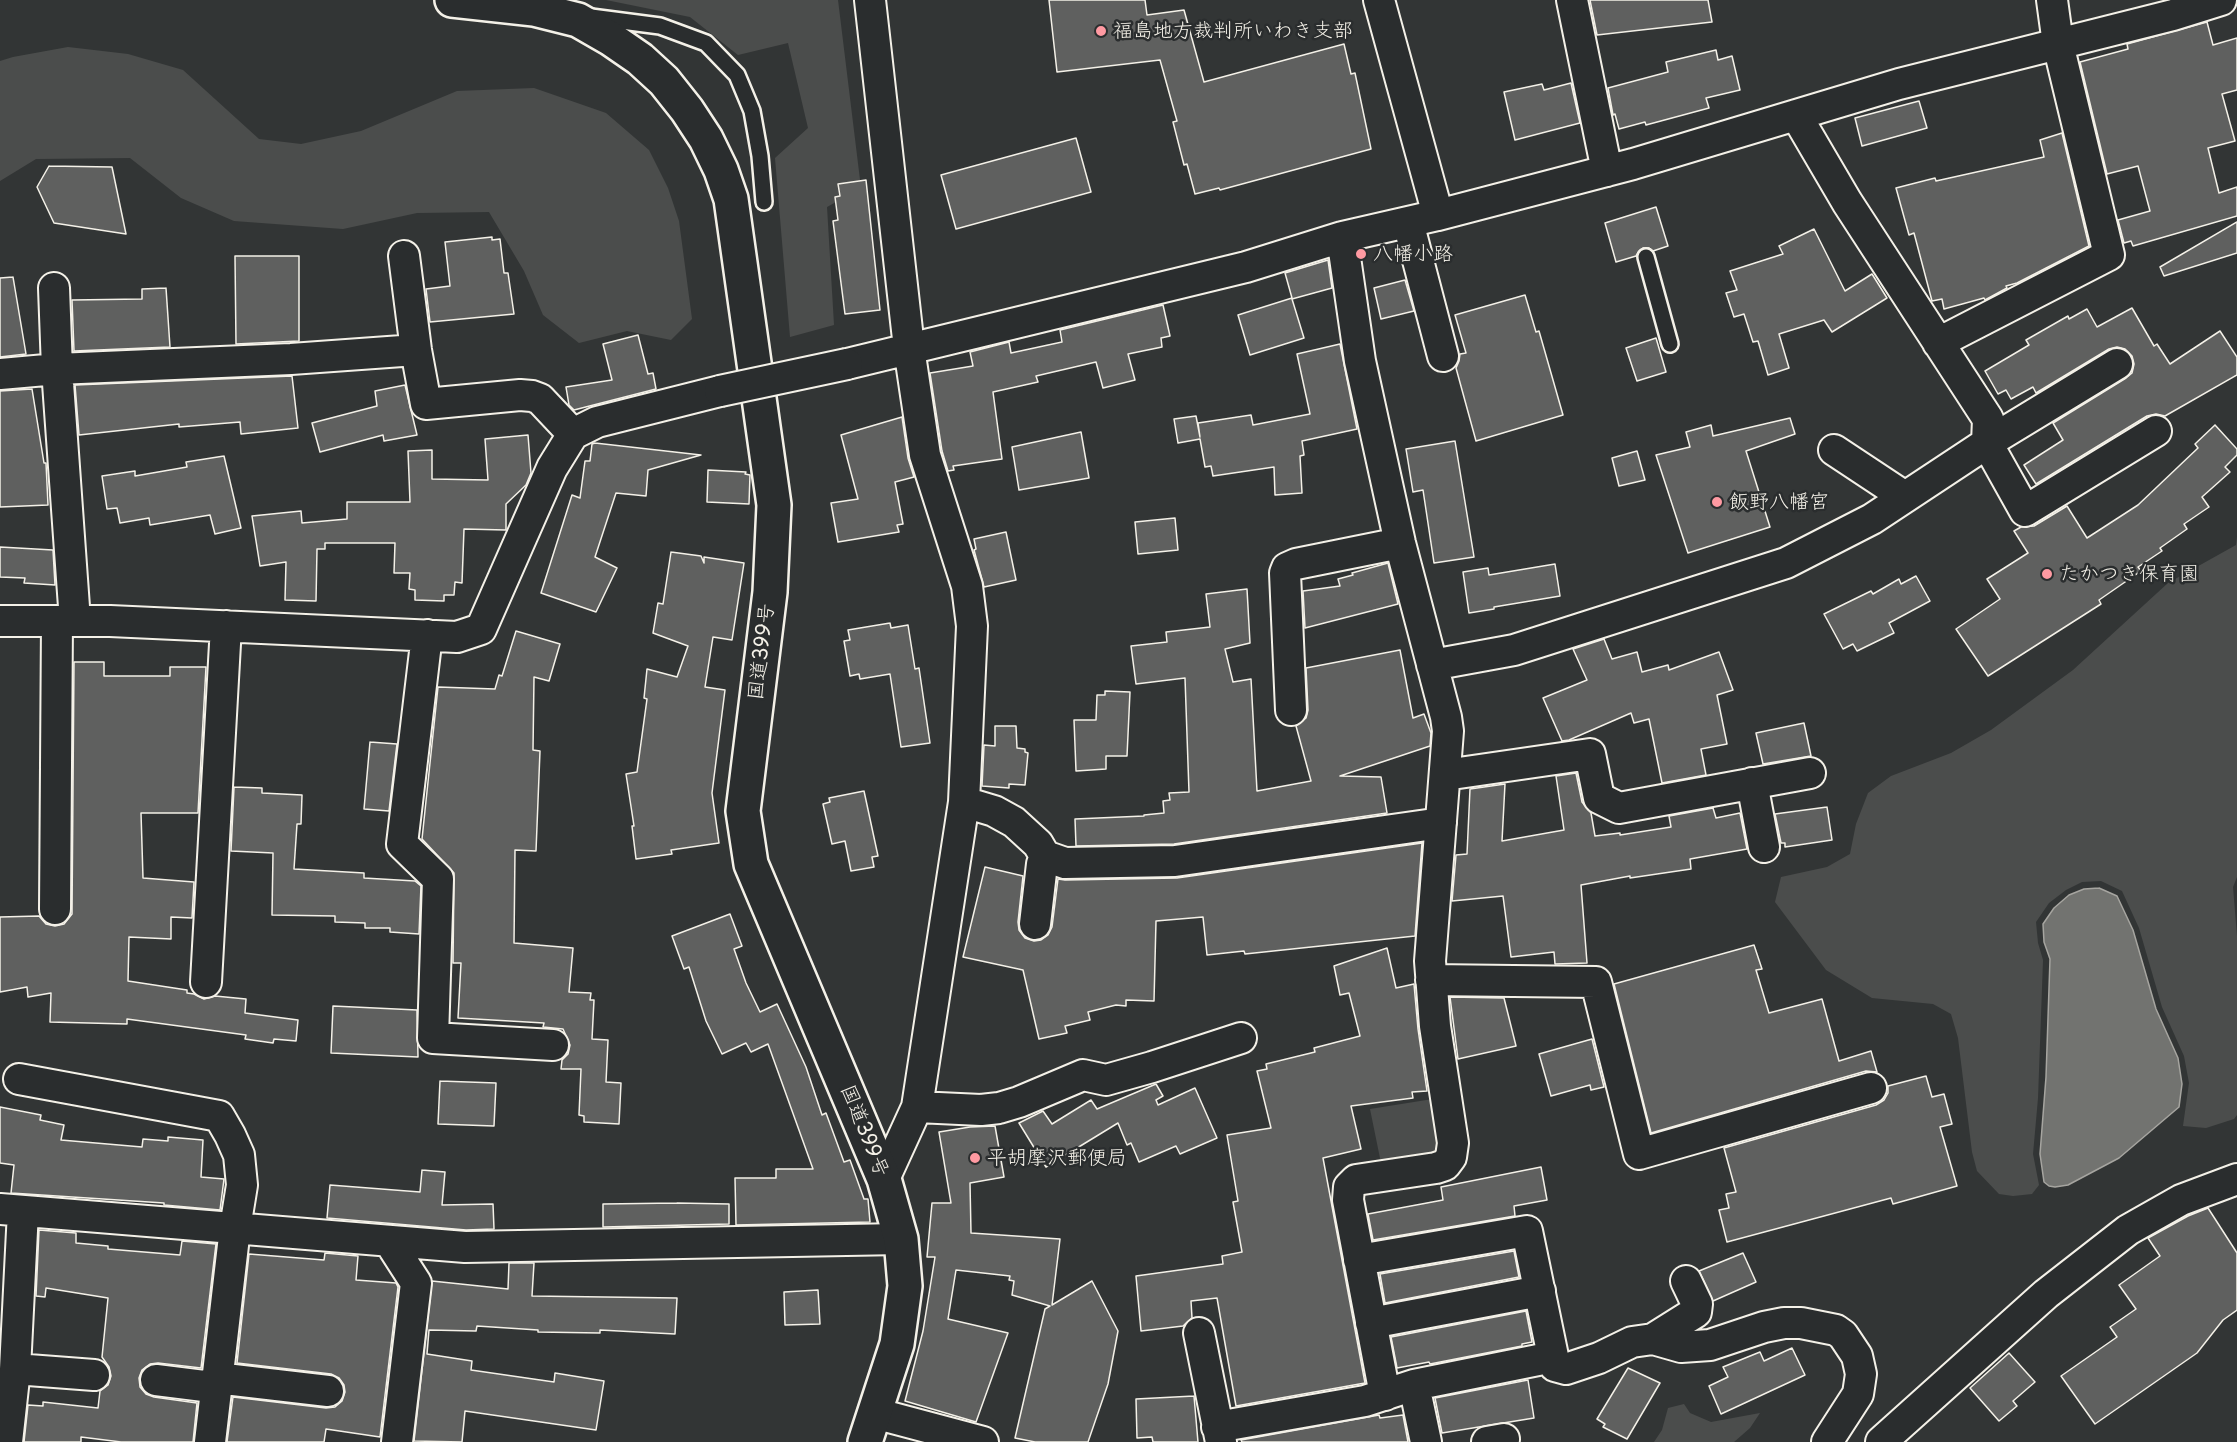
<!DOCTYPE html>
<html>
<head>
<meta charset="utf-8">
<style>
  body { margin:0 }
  canvas { display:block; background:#323535 }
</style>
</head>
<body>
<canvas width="2237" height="1442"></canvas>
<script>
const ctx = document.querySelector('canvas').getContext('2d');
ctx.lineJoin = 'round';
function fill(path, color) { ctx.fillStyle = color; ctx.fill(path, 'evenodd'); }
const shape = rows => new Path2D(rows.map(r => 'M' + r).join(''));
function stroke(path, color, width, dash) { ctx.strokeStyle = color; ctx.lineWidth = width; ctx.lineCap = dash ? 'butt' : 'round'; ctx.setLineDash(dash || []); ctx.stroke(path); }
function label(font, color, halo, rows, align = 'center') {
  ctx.font = font + ' "Playpen Sans","Klee One",sans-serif'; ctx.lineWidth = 5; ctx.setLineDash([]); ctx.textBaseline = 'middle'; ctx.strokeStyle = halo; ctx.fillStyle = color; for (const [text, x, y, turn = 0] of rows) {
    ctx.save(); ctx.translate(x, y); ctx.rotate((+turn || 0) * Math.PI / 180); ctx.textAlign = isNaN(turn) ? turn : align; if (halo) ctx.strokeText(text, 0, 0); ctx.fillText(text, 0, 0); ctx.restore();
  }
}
const green = shape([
  [606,0,838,0,861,188,827,207,834,325,790,337,775,158,808,128,788,43,738,55,690,17],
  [68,47,128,54,183,70,259,139,301,144,361,131,457,91,534,88,606,113,649,150,668,188,679,221,692,319,671,340,627,331,579,343,543,315,524,271,489,212,417,213,343,229,234,221,181,198,130,158,36,159,0,181,0,61,13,57],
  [2237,537,2237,877,2233,887,2237,936,2237,1115,2234,1119,2206,1128,2183,1126,2189,1083,2184,1056,2162,1007,2139,928,2122,891,2101,881,2082,882,2066,890,2049,903,2036,922,2038,943,2043,960,2038,1098,2033,1154,2039,1185,2032,1194,2013,1196,1999,1194,1977,1171,1972,1152,1958,1038,1951,1014,1933,1004,1872,998,1826,970,1775,902,1781,877,1827,867,1850,854,1856,824,1868,793,1891,776,1951,753,1991,730,2073,670,2168,583,2236,545],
  [1439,1098,1447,1137,1436,1155,1381,1163,1370,1109],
  [1684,1404,1690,1413,1711,1422,1760,1413,1750,1428,1734,1442,1654,1442,1662,1430,1668,1408]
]);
const water = shape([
  [2099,888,2117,896,2133,930,2156,1009,2178,1058,2182,1084,2179,1107,2119,1158,2068,1185,2055,1187,2049,1186,2044,1182,2040,1154,2046,1077,2050,959,2044,942,2043,924,2054,908,2069,895,2084,889,2099,888]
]);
const building = shape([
  [1049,0,1145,0,1147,15,1184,10,1204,82,1344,44,1351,74,1355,73,1371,149,1220,190,1219,188,1195,194,1187,164,1184,165,1173,122,1177,121,1160,60,1057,72,1049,0],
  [1590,0,1708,0,1712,22,1597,35,1590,0],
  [2207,22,2213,45,2237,38,2237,90,2222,94,2235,141,2208,148,2219,193,2237,187,2237,216,2133,246,2131,241,2124,243,2118,220,2150,211,2138,166,2107,174,2080,62,2128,49,2127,44,2207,22],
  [1716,50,1718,60,1732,56,1740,90,1706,98,1709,108,1646,125,1645,122,1619,129,1615,114,1613,115,1608,88,1668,72,1666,62,1716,50],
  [1571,83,1580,123,1515,140,1504,92,1542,84,1544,90,1571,83],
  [1919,101,1927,128,1862,146,1855,118,1919,101],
  [2062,133,2089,246,2017,283,2006,286,2007,288,1985,300,1984,298,1944,309,1942,299,1932,301,1914,233,1909,235,1896,188,1935,178,1936,181,2044,157,2040,140,2062,133],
  [1076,138,1091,192,956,229,941,175,1076,138],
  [49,166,112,167,126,234,54,223,37,187,49,166],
  [866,180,880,310,845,314,833,221,838,220,835,197,840,196,838,184,866,180],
  [1656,207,1668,246,1653,251,1649,248,1643,248,1639,251,1636,256,1616,262,1605,223,1656,207],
  [2237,222,2237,253,2164,276,2160,267,2237,222],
  [1814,229,1845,291,1872,274,1887,298,1832,332,1824,320,1779,334,1789,368,1768,375,1758,341,1753,342,1744,314,1734,317,1726,293,1737,290,1730,271,1783,254,1779,246,1814,229],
  [492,237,492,240,500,239,504,273,508,273,514,314,430,322,426,289,450,286,445,242,492,237],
  [235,256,299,256,299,341,236,344,235,256],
  [1328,260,1332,288,1292,299,1304,338,1250,355,1238,315,1292,298,1285,273,1328,260],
  [13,277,26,354,0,357,0,278,13,277],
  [1405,280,1414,311,1381,319,1374,288,1405,280],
  [166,288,170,347,74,351,72,300,142,299,142,289,166,288],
  [1525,295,1536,332,1539,331,1563,415,1476,441,1456,368,1459,361,1460,354,1466,353,1455,315,1525,295],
  [1163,305,1170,336,1161,338,1162,347,1128,354,1135,380,1103,388,1096,362,1036,376,1038,382,993,392,1002,459,953,466,954,470,948,471,942,451,930,373,973,366,970,352,1009,342,1011,353,1062,342,1060,330,1163,305],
  [2132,308,2154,346,2157,344,2170,364,2220,331,2237,357,2237,375,2165,416,2156,414,2147,416,2036,484,2024,465,2063,440,2053,423,2126,378,2132,373,2134,364,2132,356,2125,349,2117,347,2109,349,2036,393,2033,387,2011,399,2006,390,1998,394,1985,371,2029,345,2026,340,2068,316,2069,319,2087,309,2097,327,2132,308],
  [638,335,648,374,653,373,656,389,574,410,569,405,566,387,612,380,603,344,638,335],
  [1656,338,1666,372,1637,381,1626,348,1656,338],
  [1340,344,1357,429,1302,441,1304,455,1300,456,1302,493,1275,495,1274,467,1213,476,1211,466,1205,467,1200,439,1178,443,1174,419,1196,416,1200,437,1198,423,1251,415,1253,425,1310,414,1297,354,1340,344],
  [292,376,298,428,241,434,240,422,179,427,179,424,79,435,75,385,292,376],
  [405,385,417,435,384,441,383,435,320,452,312,423,377,406,375,391,405,385],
  [32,389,44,463,46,463,48,505,0,507,0,391,32,389],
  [902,417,908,458,914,477,895,482,903,524,897,525,899,532,838,542,831,503,858,499,841,435,902,417],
  [1790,418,1795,434,1746,451,1770,527,1688,553,1656,455,1690,447,1686,432,1711,425,1713,436,1790,418],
  [2215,425,2237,449,2237,455,2225,467,2230,472,2202,497,2209,507,2184,524,2187,529,2160,548,2162,551,2138,567,2141,571,2099,600,2101,604,1988,676,1956,629,2000,599,1987,579,2028,553,2014,531,2021,527,2034,526,2067,506,2087,538,2138,505,2198,448,2195,444,2215,425],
  [1081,432,1089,478,1019,490,1012,447,1081,432],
  [528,435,531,473,526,485,506,504,506,530,464,529,462,583,455,582,454,595,444,595,444,601,415,600,415,590,409,589,410,573,394,573,395,543,325,543,325,549,317,549,316,601,285,600,286,562,260,566,252,516,301,511,302,523,347,519,347,502,410,502,408,451,432,450,432,479,488,480,485,439,528,435],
  [1455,441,1474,557,1434,563,1423,490,1413,492,1406,449,1455,441],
  [595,443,701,455,648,470,646,496,616,493,595,557,617,568,596,612,541,593,572,495,580,498,585,461,590,461,592,444,595,443],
  [1637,451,1645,480,1619,486,1612,458,1637,451],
  [224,456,241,528,215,534,210,515,150,525,149,518,120,523,117,508,107,509,102,476,135,471,135,476,187,467,186,462,224,456],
  [708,470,746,472,745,474,750,475,749,504,707,502,708,470],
  [1175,518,1178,550,1138,554,1135,522,1175,518],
  [1006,532,1016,580,984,587,974,550,976,549,974,539,1006,532],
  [0,547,53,550,55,585,24,583,25,578,0,577,0,547],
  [671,552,701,556,704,563,704,557,744,563,732,640,713,637,705,687,725,690,712,793,719,843,671,850,672,854,636,859,632,826,634,826,626,774,637,772,647,699,644,698,647,669,677,677,688,646,653,633,658,603,663,604,671,552],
  [1388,563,1398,604,1305,628,1303,591,1340,586,1338,579,1353,575,1352,573,1388,563],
  [1555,564,1560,596,1494,607,1494,609,1469,613,1463,572,1488,568,1489,575,1555,564],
  [1916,576,1930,601,1889,623,1894,633,1857,651,1853,644,1843,649,1824,614,1871,591,1873,594,1899,579,1901,584,1916,576],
  [1247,589,1250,643,1225,649,1233,682,1251,679,1257,791,1311,781,1296,726,1306,718,1308,710,1306,668,1400,650,1413,718,1424,714,1431,733,1430,746,1340,776,1381,777,1387,813,1174,844,1076,846,1075,819,1144,816,1144,815,1164,813,1163,801,1170,800,1169,793,1189,792,1185,678,1136,684,1131,646,1167,642,1166,632,1210,627,1206,594,1247,589],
  [890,623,891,628,908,625,915,669,919,668,930,743,901,747,890,674,860,679,859,674,850,676,844,641,850,640,848,630,890,623],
  [516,631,560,644,549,681,534,677,533,750,540,751,536,851,515,850,514,943,573,948,569,992,591,993,590,1000,594,1000,592,1039,608,1040,606,1082,621,1083,619,1124,584,1122,584,1116,579,1115,581,1069,561,1069,562,1060,568,1054,570,1045,563,1029,543,1027,544,1023,458,1018,461,963,453,963,454,873,422,839,438,687,495,689,499,675,502,676,516,631],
  [1604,639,1612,659,1637,652,1642,672,1668,665,1669,670,1719,652,1733,690,1717,695,1727,744,1701,749,1706,775,1662,783,1649,719,1634,723,1631,713,1569,740,1562,741,1543,698,1587,680,1573,649,1604,639],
  [74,662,104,662,104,676,170,676,170,667,206,667,198,813,141,813,143,878,194,882,192,918,171,917,171,939,129,937,128,981,187,990,187,993,194,994,204,999,215,996,246,999,245,1013,298,1020,296,1041,274,1039,273,1043,245,1039,246,1035,127,1019,127,1024,50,1022,51,993,28,997,27,987,0,992,0,917,39,916,46,924,55,926,64,924,72,914,74,662],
  [1105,691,1130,692,1127,756,1106,756,1106,769,1076,771,1074,720,1096,720,1097,695,1105,695,1105,691],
  [1804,723,1811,756,1763,764,1756,733,1804,723],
  [995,726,1016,726,1017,748,1025,749,1025,752,1028,753,1025,785,1009,784,1009,788,982,786,984,745,995,746,995,726],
  [370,742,397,744,389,811,364,809,370,742],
  [1576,773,1582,802,1591,813,1595,836,1620,833,1620,835,1671,827,1669,816,1713,808,1716,818,1740,813,1747,849,1690,859,1691,869,1630,878,1630,876,1581,885,1587,963,1555,964,1554,952,1511,957,1503,896,1452,901,1456,855,1467,854,1470,789,1505,784,1502,841,1564,830,1556,776,1576,773],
  [234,787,262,788,262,793,302,795,301,824,297,824,294,869,364,873,364,878,415,881,421,886,419,934,390,932,390,928,365,928,365,923,335,922,335,916,272,915,273,853,231,851,234,787],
  [864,791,878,856,872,857,874,867,851,871,845,841,832,844,823,804,830,802,829,798,864,791],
  [1827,807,1832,840,1785,847,1785,843,1781,843,1775,814,1827,807],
  [1422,843,1415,936,1245,954,1244,951,1207,955,1203,917,1156,921,1154,1001,1126,1000,1126,1006,1116,1005,1088,1012,1090,1020,1065,1026,1067,1033,1039,1039,1023,970,963,957,985,867,1023,876,1018,922,1019,930,1025,938,1034,941,1041,940,1048,935,1052,927,1058,879,1065,880,1177,878,1422,843],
  [730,914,742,946,734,949,746,983,760,1012,777,1004,806,1067,822,1115,826,1113,844,1162,850,1160,864,1199,868,1199,870,1222,736,1225,735,1178,776,1178,776,1169,813,1169,768,1044,751,1052,746,1043,722,1054,706,1021,689,967,684,969,672,936,730,914],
  [1754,945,1762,969,1756,970,1769,1013,1822,999,1839,1061,1871,1051,1877,1072,1866,1071,1651,1133,1614,984,1754,945],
  [1387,948,1396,988,1414,984,1418,1029,1427,1091,1412,1092,1413,1098,1351,1106,1361,1149,1323,1158,1365,1383,1236,1406,1217,1298,1191,1301,1192,1318,1183,1326,1141,1331,1136,1276,1223,1264,1222,1256,1242,1252,1233,1202,1238,1201,1227,1135,1271,1128,1257,1071,1267,1069,1266,1064,1315,1052,1314,1048,1360,1036,1349,993,1340,995,1334,966,1387,948],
  [1450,997,1504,998,1516,1046,1458,1059,1450,997],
  [333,1006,417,1010,418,1057,331,1053,333,1006],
  [1592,1039,1604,1087,1591,1090,1590,1085,1551,1096,1539,1054,1592,1039],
  [1926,1076,1932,1097,1944,1094,1952,1124,1940,1127,1957,1186,1893,1204,1891,1198,1727,1242,1719,1210,1729,1208,1726,1194,1736,1192,1724,1148,1876,1105,1884,1100,1888,1093,1888,1086,1926,1076],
  [440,1081,496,1083,494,1126,438,1124,440,1081],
  [1156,1084,1163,1096,1156,1100,1158,1105,1195,1088,1217,1138,1180,1154,1176,1146,1139,1162,1131,1143,1127,1145,1118,1123,1046,1167,1019,1123,1043,1111,1052,1124,1091,1100,1097,1109,1156,1084],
  [0,1107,41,1115,40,1120,64,1125,61,1140,142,1147,143,1139,168,1141,168,1137,203,1140,201,1177,224,1179,220,1210,164,1205,164,1203,11,1193,14,1165,0,1163,0,1107],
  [995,1126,1004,1177,970,1183,971,1233,1060,1239,1052,1305,1092,1281,1118,1331,1108,1384,1088,1442,1035,1442,1015,1438,1045,1309,1050,1306,1012,1295,1014,1281,1009,1280,1010,1276,956,1270,948,1319,1008,1333,976,1422,905,1401,923,1331,935,1257,927,1257,932,1203,951,1203,939,1132,970,1127,995,1126],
  [1541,1167,1547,1200,1514,1206,1515,1216,1373,1240,1368,1214,1443,1200,1441,1187,1541,1167],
  [422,1170,445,1172,442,1205,493,1204,494,1229,466,1230,327,1218,330,1185,420,1192,422,1170],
  [677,1203,729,1204,729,1224,603,1227,603,1204,677,1203],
  [2208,1208,2237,1253,2237,1310,2223,1320,2197,1353,2095,1424,2061,1376,2117,1337,2110,1327,2136,1309,2119,1285,2160,1256,2148,1238,2188,1216,2208,1208],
  [39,1230,76,1233,76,1243,108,1246,108,1249,180,1255,182,1241,216,1244,201,1368,158,1363,150,1364,142,1370,139,1378,140,1387,146,1394,154,1397,197,1403,193,1442,121,1442,81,1437,81,1442,24,1442,28,1405,43,1406,43,1402,98,1408,100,1391,108,1385,111,1376,109,1367,102,1357,108,1298,46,1288,45,1297,36,1296,39,1230],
  [1514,1251,1519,1277,1385,1303,1380,1274,1514,1251],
  [325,1253,358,1256,356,1280,396,1283,398,1287,380,1437,326,1429,324,1442,227,1442,233,1397,326,1408,335,1407,342,1401,345,1392,344,1385,339,1378,331,1374,237,1363,249,1254,324,1260,325,1253],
  [1743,1253,1756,1282,1713,1301,1699,1271,1743,1253],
  [509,1263,534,1263,532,1296,677,1298,675,1334,600,1330,600,1333,538,1332,538,1330,477,1326,476,1331,429,1330,427,1354,472,1361,471,1370,554,1382,555,1373,604,1381,596,1430,465,1411,462,1442,414,1441,432,1281,508,1289,509,1263],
  [818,1290,820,1324,785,1325,784,1292,818,1290],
  [1526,1311,1532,1342,1522,1344,1522,1346,1430,1364,1429,1362,1397,1368,1391,1337,1526,1311],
  [1792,1348,1805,1375,1721,1414,1709,1386,1728,1377,1723,1367,1760,1352,1764,1361,1792,1348],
  [2009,1353,2035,1382,2013,1401,2017,1406,1999,1421,1970,1388,2009,1353],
  [1628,1368,1660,1383,1627,1439,1603,1427,1605,1424,1597,1419,1628,1368],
  [1528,1380,1534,1418,1442,1433,1435,1398,1528,1380],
  [1194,1396,1198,1442,1153,1442,1152,1437,1137,1438,1136,1399,1194,1396],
  [1379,1415,1380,1418,1403,1415,1408,1442,1242,1442,1241,1440,1379,1415]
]);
const lane = shape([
  [591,17,660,26,706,43,737,75,752,111,760,156,764,202],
  [1646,257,1670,344]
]);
const street = shape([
  [870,0,909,348,925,455,967,586,972,626,964,802,917,1107,884,1179],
  [1379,0,1438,215],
  [1572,0,1607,171],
  [1796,115,1847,202,1988,419,1987,443,2025,511,2156,431],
  [1408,222,1443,356],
  [1342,237,1360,361,1400,543,1446,717,1448,731,1430,961,1435,1026,1453,1143,1451,1157,1445,1165,1436,1168,1356,1180,1349,1187,1348,1200,1385,1395],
  [404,256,416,350,426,404,520,395,532,396,540,399,573,434],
  [54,288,57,369,75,621],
  [1938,343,2109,255,2058,44,2052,0],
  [847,364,1246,267,1342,237,1438,215,1633,164,1899,84,2173,15,2221,0],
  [0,374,57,369,291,359,416,350],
  [1834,450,1905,497],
  [0,621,110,621,457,637,481,629,552,468,573,434,597,422,720,391],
  [427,635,402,844,438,879,433,1038,553,1045],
  [1432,665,1514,650,1786,563,1872,519,1987,443,2117,364],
  [1291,710,1285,573,1287,568,1296,564,1400,543],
  [1445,775,1590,754,1599,798,1619,808,1810,773],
  [1752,783,1764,847],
  [964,802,994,811,1014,822,1038,844,1045,856,1065,863,1175,861,1441,823],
  [55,909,57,621],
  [1035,924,1042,864,1045,856],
  [1431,980,1596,982,1639,1154,1871,1088],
  [206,982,226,626],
  [19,1079,219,1116,230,1135,239,1155,242,1185,235,1228,210,1442],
  [917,1107,981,1110,999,1108,1019,1102,1083,1075,1106,1080,1152,1067,1241,1038],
  [0,1209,465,1247,901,1239],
  [389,1241,416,1283,397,1442],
  [1359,1260,1527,1231,1555,1366,1566,1369,1599,1358,1632,1342,1653,1339,1681,1347,1710,1345,1764,1327,1784,1323,1801,1323,1836,1330,1843,1335,1857,1356,1861,1374,1858,1394,1827,1442],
  [1371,1323,1540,1291],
  [1199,1333,1221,1442],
  [1653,1339,1696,1312,1697,1304,1686,1281],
  [15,1369,94,1375],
  [156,1380,204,1386,225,1379,328,1391],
  [1414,1385,1426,1442],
  [874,1413,983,1442],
  [1217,1427,1365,1401,1414,1385,1553,1357],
  [7,1442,15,1369,23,1211],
  [1487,1442,1504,1439],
  [1881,1442,2046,1294,2128,1230,2181,1200,2237,1179]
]);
const highway = shape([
  [452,0,534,9,578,20,611,39,640,59,664,81,687,110,706,139,721,170,731,199,774,505,770,592,743,811,751,864,884,1179,901,1239,905,1286,897,1344,865,1442]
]);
const streetBridge = shape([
  [720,391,847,364]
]);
const markers = [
  [1101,31,6,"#ff9aa2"],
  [1361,254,6,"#ff9aa2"],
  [1717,502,6,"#ff9aa2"],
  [2047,574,6,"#ff9aa2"],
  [975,1158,6,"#ff9aa2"]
];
const poiNames = [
  ["福島地方裁判所いわき支部",1113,31],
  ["八幡小路",1373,254],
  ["飯野八幡宮",1729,502],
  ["たかつき保育園",2059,574],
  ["平胡摩沢郵便局",987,1158]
];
const streetNames = [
  ["国道399号",762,652,-83],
  ["国道399号",864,1131,68]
];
fill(green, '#4b4d4c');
fill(water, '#727370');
stroke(water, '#a6a5a0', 1.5);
fill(building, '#5f605f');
stroke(building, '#f4f1e8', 1.5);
stroke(lane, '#f4f1e8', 20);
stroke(street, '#f4f1e8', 34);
stroke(highway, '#f4f1e8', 38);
stroke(lane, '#2a2d2e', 15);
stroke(street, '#2a2d2e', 30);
stroke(highway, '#2a2d2e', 33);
stroke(streetBridge, '#f4f1e8', 34, []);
stroke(streetBridge, '#2a2d2e', 30);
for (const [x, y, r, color] of markers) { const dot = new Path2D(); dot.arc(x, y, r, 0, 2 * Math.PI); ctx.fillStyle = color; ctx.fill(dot); stroke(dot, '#2a2d2e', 2); }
label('20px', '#f4f1e8', '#2a2d2e', poiNames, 'left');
label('20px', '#f4f1e8', '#2a2d2e', streetNames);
</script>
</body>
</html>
